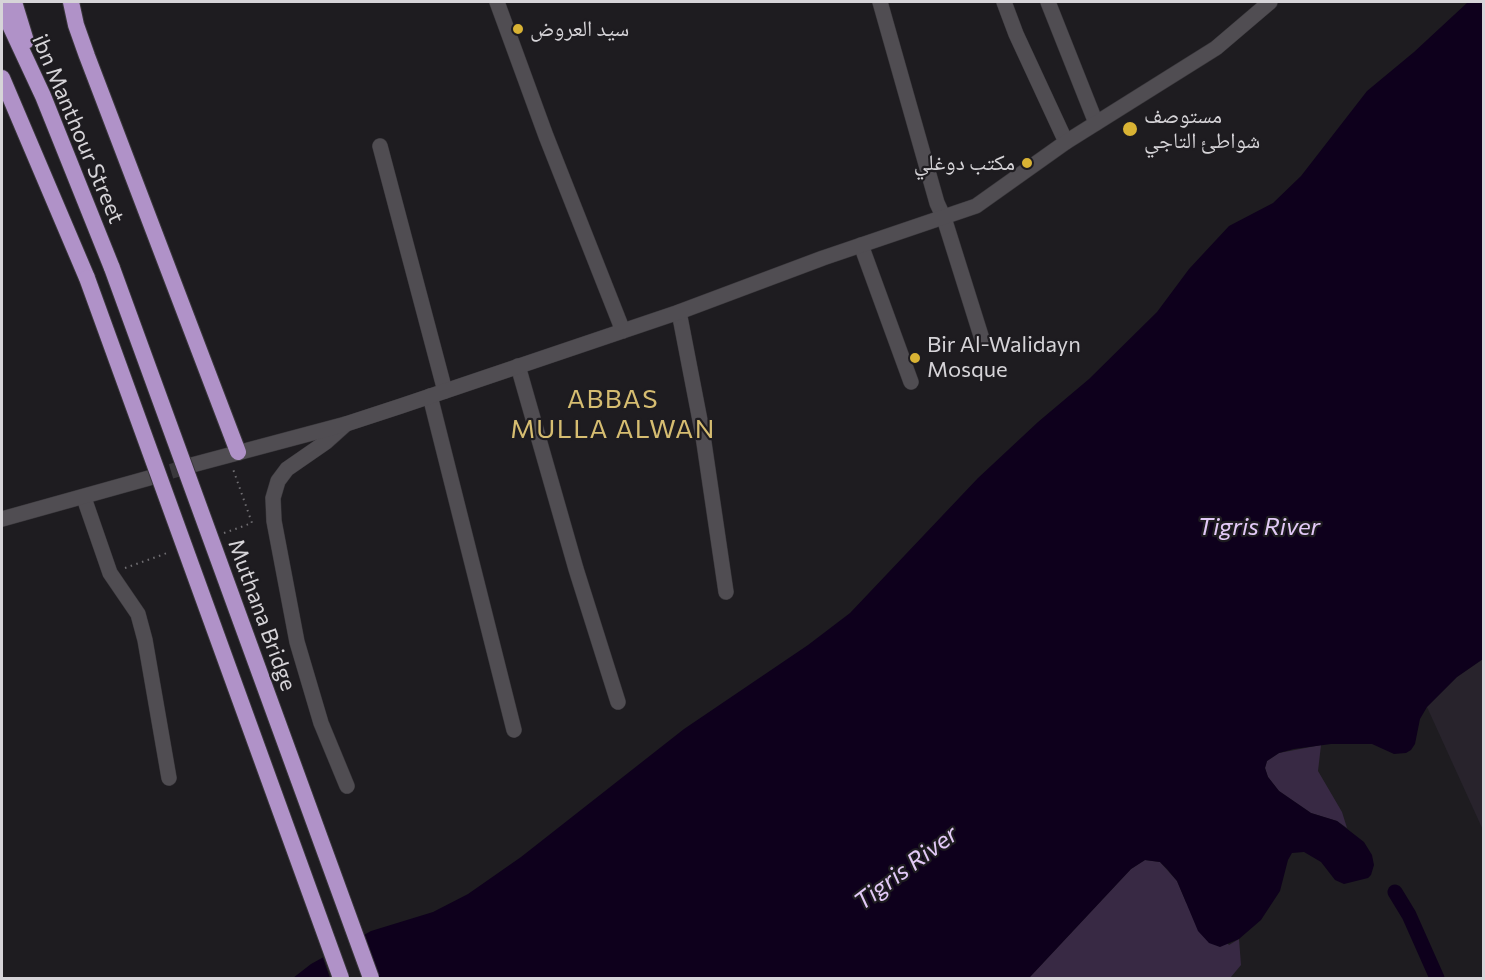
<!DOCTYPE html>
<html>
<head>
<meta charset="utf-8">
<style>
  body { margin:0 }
  #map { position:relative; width:1485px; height:980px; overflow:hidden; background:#1e1c20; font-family:Commissioner,sans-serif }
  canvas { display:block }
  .frame { position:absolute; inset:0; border:3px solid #d6d4d8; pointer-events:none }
</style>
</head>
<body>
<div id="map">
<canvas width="1485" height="980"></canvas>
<div class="frame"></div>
</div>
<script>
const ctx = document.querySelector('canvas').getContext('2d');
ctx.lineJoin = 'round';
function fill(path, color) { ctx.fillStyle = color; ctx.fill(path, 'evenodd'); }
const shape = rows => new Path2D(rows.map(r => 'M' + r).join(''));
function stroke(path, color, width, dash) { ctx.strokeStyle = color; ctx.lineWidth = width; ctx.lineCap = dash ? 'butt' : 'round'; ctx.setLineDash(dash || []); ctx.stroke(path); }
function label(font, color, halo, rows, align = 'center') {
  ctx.font = font + ' Commissioner,"Noto Naskh Arabic",sans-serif'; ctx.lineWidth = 4.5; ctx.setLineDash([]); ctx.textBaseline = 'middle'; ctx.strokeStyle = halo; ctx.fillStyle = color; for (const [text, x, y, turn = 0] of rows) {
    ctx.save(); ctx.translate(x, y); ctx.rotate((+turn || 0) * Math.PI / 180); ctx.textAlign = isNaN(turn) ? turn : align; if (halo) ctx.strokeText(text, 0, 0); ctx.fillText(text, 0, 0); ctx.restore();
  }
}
const built = shape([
  [1483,659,1483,830,1427,707,1457,677]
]);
const green = shape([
  [1321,745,1318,771,1342,812,1347,828,1337,821,1311,813,1279,791,1268,777,1265,768,1267,761,1279,753],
  [1145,860,1160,862,1177,881,1186,902,1229,945,1239,939,1241,965,1231,977,1228,978,1029,978,1131,869]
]);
const water = shape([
  [1468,2,1483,2,1483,659,1457,677,1427,707,1420,719,1415,744,1411,750,1406,753,1394,754,1372,744,1331,744,1294,749,1279,753,1267,761,1265,768,1268,777,1279,791,1311,813,1337,821,1364,842,1372,855,1374,865,1371,875,1368,878,1344,884,1335,880,1321,862,1304,852,1292,853,1288,860,1280,891,1261,920,1239,939,1220,947,1209,943,1198,931,1177,881,1167,869,1160,862,1145,860,1131,869,1029,978,293,978,311,964,371,931,433,912,468,894,521,857,684,729,808,645,850,613,978,478,1038,422,1089,379,1157,312,1189,269,1229,226,1273,203,1301,176,1367,91,1414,52]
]);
const pier = shape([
  [362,933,379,978,330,978,322,955]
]);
const canal = shape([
  [1395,892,1409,915,1437,978]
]);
const tertiaryTunnel = shape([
  [149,478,192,465]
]);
const path = shape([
  [224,533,252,523,233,469],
  [125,568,170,552]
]);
const minor = shape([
  [880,2,937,203,944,218,982,339],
  [1004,2,1016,34,1066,142],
  [1048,2,1096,123],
  [380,146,445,391],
  [861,245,911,382],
  [679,312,703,436,726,592],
  [518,366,576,569,618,702],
  [430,396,514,730],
  [346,424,326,442,287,469,278,481,273,498,274,521,297,642,321,723,347,786],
  [84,498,110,573,138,614,145,640,169,778]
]);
const tertiary = shape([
  [497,2,546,136,623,331],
  [192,465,346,424,401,406,679,312,823,258,976,206,1066,142,1216,48,1270,2],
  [2,519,149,478]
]);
const trunk = shape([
  [14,2,26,41],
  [71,2,76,25,87,56,238,452],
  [2,8,43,96,112,268],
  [2,78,87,278]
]);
const trunkBridge = shape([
  [112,268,371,978],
  [87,278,341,978]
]);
const markers = [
  [518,29,6,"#d9b334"],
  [1130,129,8,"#d9b334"],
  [1027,163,6,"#d9b334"],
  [915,358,6,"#d9b334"]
];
const poiNames = [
  ["سيد العروض",530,29],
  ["مستوصف",1144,116],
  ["شواطئ التاجي",1144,141],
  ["مكتب دوغلي",1015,163,"right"],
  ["Bir Al-Walidayn",927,345],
  ["Mosque",927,370]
];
const streetNames = [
  ["ibn Manthour Street",78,129,67],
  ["Muthana Bridge",262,615,70]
];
const waterNames = [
  ["Tigris River",1259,527],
  ["Tigris River",906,868,-37]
];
const quarterNames = [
  ["ABBAS",613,399],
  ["MULLA ALWAN",613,429]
];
fill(built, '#28232c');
fill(green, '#382944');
fill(water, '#0e001c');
fill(pier, '#1e1c20');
stroke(canal, '#0e001c', 15);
stroke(tertiaryTunnel, '#3a383c', 15, [15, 8]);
stroke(minor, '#39373b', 16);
stroke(tertiary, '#39373b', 16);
stroke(trunk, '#39373b', 18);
stroke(path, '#716f73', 2, [1.5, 4.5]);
stroke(minor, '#504d52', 15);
stroke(tertiary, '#504d52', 15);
stroke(trunk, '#b092c8', 16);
stroke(trunkBridge, '#39373b', 18, []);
stroke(trunkBridge, '#b092c8', 16);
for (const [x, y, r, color] of markers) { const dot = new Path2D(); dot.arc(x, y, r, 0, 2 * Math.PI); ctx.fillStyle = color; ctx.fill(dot); stroke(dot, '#1e1c20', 2); }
label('22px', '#d6d4d8', '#1e1c20', poiNames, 'left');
label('22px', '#d6d4d8', '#1e1c20', streetNames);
label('italic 24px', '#e2c9f6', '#1e1c20', waterNames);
ctx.letterSpacing = '1.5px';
label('26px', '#d6bd71', '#1e1c20', quarterNames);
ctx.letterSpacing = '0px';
</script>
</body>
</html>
